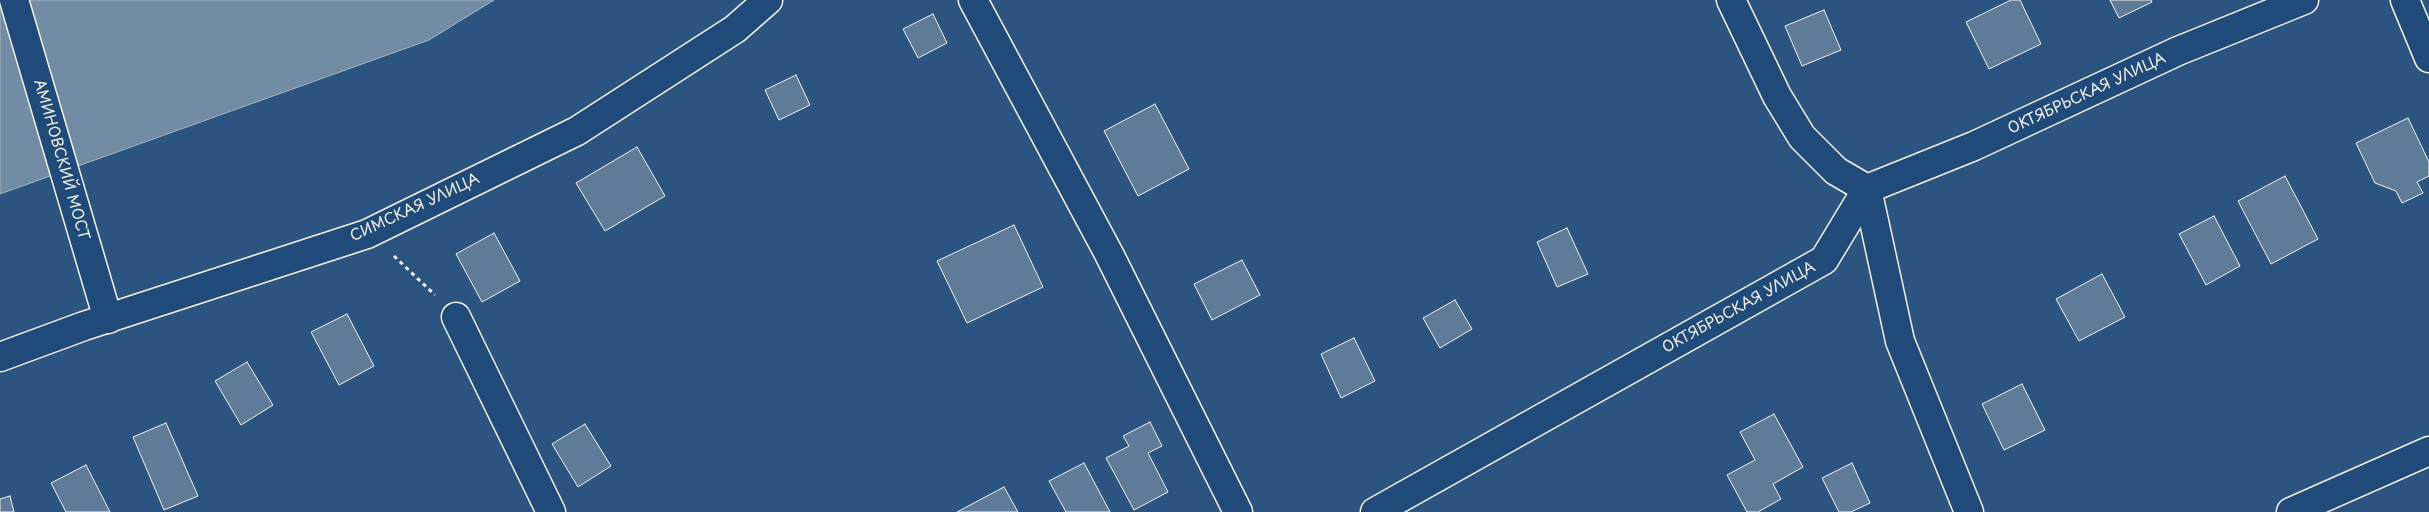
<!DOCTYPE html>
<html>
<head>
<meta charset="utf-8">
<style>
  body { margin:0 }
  canvas { display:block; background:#2c5481 }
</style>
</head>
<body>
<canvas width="2429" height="512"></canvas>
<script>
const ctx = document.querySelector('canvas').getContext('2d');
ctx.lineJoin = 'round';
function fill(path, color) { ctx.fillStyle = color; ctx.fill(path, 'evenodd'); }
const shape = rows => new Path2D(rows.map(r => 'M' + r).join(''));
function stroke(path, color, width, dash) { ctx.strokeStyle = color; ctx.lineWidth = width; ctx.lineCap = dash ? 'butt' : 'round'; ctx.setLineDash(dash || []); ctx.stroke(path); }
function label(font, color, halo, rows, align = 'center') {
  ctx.font = font + ' "Playpen Sans",sans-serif'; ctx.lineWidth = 5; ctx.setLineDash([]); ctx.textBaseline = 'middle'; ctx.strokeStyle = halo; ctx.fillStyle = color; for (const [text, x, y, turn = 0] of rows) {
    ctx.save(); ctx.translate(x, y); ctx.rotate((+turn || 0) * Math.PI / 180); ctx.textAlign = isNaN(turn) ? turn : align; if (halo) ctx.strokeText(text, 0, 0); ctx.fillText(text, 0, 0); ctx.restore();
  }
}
const water = shape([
  [0,0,494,0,429,40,0,194,0,0]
]);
const building = shape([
  [2011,0,2020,0,2041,44,1989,69,1966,22,2011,0],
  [2110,0,2151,0,2152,2,2119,18,2110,0],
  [1824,10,1841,50,1802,66,1785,26,1824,10],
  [933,14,947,43,918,58,903,29,933,14],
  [796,75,810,105,779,120,765,90,796,75],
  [1155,104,1189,169,1138,196,1104,131,1155,104],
  [2408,118,2429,162,2429,176,2417,182,2423,193,2402,203,2396,191,2375,183,2356,143,2408,118],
  [637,147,665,196,605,231,576,183,637,147],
  [2285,176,2318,239,2271,264,2238,201,2285,176],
  [2214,216,2240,266,2206,285,2179,234,2214,216],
  [1014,225,1043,287,967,323,937,261,1014,225],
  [1567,228,1588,274,1557,287,1537,242,1567,228],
  [494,233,520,281,482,302,456,254,494,233],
  [1242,260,1260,295,1212,320,1194,284,1242,260],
  [2102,274,2125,317,2079,341,2056,299,2102,274],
  [1455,300,1472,329,1440,348,1423,318,1455,300],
  [347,314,374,366,339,385,311,332,347,314],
  [1354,338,1375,381,1341,398,1321,354,1354,338],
  [247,362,273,405,241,425,215,381,247,362],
  [2022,384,2045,430,2004,450,1982,404,2022,384],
  [1774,414,1803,467,1773,484,1781,499,1758,512,1747,512,1727,475,1755,460,1740,432,1774,414],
  [1150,422,1162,446,1148,453,1168,492,1134,510,1106,458,1129,446,1123,436,1150,422],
  [166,423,198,496,164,510,133,437,166,423],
  [585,424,611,466,578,487,552,444,585,424],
  [1084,463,1110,512,1066,512,1049,481,1084,463],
  [1852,463,1870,503,1851,512,1839,512,1822,478,1852,463],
  [86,465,110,512,66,512,51,483,86,465],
  [1004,487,1018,512,957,512,1004,487],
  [10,496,14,512,0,512,0,499,10,496]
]);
const path = shape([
  [394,256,435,295]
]);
const minor = shape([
  [14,0,108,319],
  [973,0,1109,254,1238,512],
  [2405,0,2429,58],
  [1867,189,1900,341,1969,512],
  [456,317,551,512],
  [1375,512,1824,260,1867,189],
  [2291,512,2429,451]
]);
const major = shape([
  [1731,0,1777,96,1802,137,1836,171,1867,189,1974,146,2178,51,2304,0],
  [0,357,84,326,367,234,577,131,735,29,768,0]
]);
const streetNames = [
  ["ОКТЯБРЬСКАЯ УЛИЦА",2087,94,-25],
  ["АМИНОВСКИЙ МОСТ",61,160,74],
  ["СИМСКАЯ УЛИЦА",415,208,-25],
  ["ОКТЯБРЬСКАЯ УЛИЦА",1739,308,-29]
];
fill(water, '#738ca6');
stroke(water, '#a7b4c0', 1);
fill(building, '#5e7b9a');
stroke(building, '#f4f1e8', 1);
stroke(minor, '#f4f1e8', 31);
stroke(major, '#f4f1e8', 31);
stroke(path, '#f4f1e8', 3, [4, 4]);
stroke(minor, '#1f4a7a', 28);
stroke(major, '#1f4a7a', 28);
label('15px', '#f4f1e8', '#1f4a7a', streetNames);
</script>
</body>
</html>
